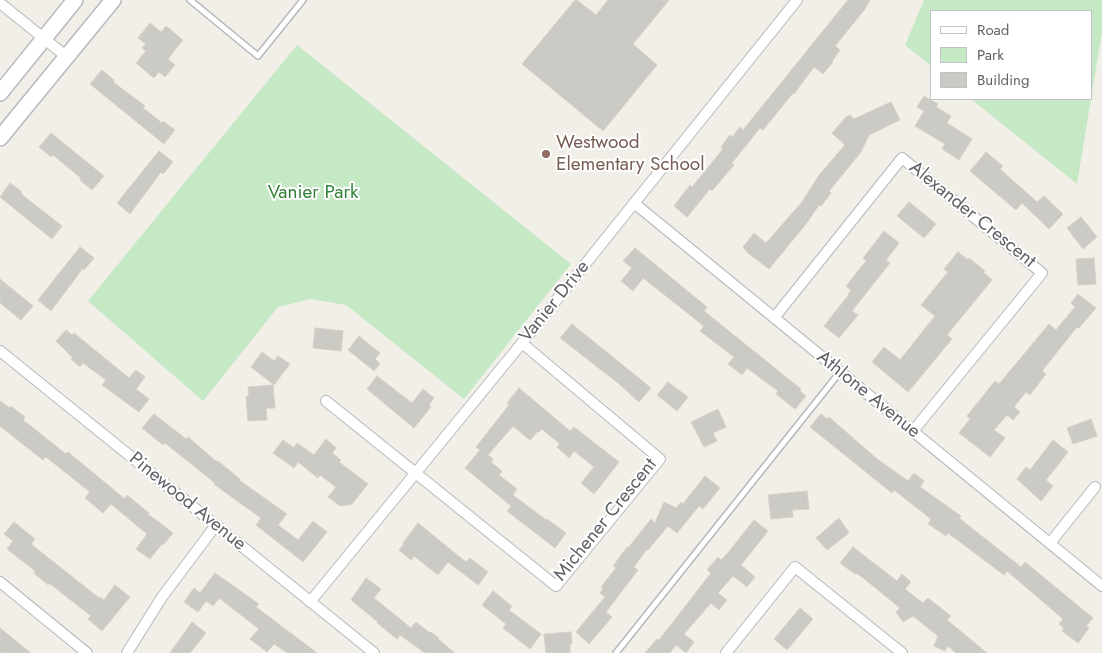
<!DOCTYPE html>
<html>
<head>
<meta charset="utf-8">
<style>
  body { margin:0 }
  #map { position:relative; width:1102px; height:653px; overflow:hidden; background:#f1efe8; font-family:Jost,sans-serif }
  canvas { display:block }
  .legend { position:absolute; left:930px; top:10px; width:162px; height:90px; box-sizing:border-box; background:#fff; border:1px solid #bfc1c3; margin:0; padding:6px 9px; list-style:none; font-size:15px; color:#5f6368 }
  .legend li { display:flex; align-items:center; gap:10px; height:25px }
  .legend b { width:25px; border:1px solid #bfc1c3 }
</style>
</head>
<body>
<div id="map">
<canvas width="1102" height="653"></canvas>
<ul class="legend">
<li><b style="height:6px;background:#fff"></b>Road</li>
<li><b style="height:14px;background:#c5e8c5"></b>Park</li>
<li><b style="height:14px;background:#cccac5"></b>Building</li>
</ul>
</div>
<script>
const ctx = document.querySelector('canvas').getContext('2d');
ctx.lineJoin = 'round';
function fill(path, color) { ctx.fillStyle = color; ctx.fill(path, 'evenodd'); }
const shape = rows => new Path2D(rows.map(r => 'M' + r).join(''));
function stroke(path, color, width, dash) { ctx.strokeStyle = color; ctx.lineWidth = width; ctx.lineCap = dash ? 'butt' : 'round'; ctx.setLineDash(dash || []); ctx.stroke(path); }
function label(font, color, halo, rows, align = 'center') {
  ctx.font = font + ' Jost,sans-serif'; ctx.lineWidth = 4; ctx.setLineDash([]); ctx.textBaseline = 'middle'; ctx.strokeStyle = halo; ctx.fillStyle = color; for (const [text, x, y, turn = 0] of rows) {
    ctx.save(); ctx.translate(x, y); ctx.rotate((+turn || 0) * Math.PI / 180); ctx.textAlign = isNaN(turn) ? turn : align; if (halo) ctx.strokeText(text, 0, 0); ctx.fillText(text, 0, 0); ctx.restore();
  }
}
const green = shape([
  [924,0,1102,0,1102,32,1077,184,971,99,1091,99,1091,11,931,11,931,66,905,45],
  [297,45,571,264,464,399,346,305,310,299,278,307,203,401,88,301]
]);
const building = shape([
  [575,0,577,0,596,15,608,0,669,0,633,44,657,65,603,131,522,64,575,0],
  [848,0,870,0,865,9,835,46,840,50,832,61,833,62,823,74,814,67,794,94,793,93,763,130,760,128,732,163,734,165,712,191,710,189,687,217,674,206,690,185,692,187,723,149,721,147,730,135,732,137,740,127,743,130,848,0],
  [150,23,161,32,166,26,183,40,168,59,175,65,165,77,159,72,154,78,136,63,146,51,142,48,146,44,138,38,150,23],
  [102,70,114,80,113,82,145,106,143,108,162,123,163,121,175,130,164,144,90,84,102,70],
  [924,96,938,104,936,107,951,116,947,123,972,139,959,160,942,149,945,144,915,126,924,111,917,107,924,96],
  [891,102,900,120,869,135,861,152,829,191,831,193,821,206,819,205,806,224,769,269,748,253,743,247,754,233,766,243,802,202,819,175,845,145,832,133,846,117,850,115,854,119,891,102],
  [51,133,104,176,92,190,80,180,81,178,53,155,51,157,39,147,51,133],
  [159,151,173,162,163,174,161,172,130,214,117,203,159,151],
  [986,152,1003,166,1000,169,1037,202,1044,196,1063,214,1049,229,1022,203,1016,210,970,171,986,152],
  [10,183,22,192,21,194,62,226,52,239,0,197,10,183],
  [909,202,936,224,924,238,897,216,909,202],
  [1081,217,1097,237,1083,249,1067,228,1081,217],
  [884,231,899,243,886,260,890,263,852,311,858,315,839,338,824,326,847,297,851,290,846,286,866,261,863,258,884,231],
  [80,247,94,258,84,270,83,268,51,311,38,300,80,247],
  [635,248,707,307,704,311,801,389,800,391,806,396,795,409,776,394,778,391,747,368,742,375,728,364,734,357,700,331,704,326,643,278,633,291,621,281,632,268,623,261,635,248],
  [958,252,968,260,969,258,985,271,983,272,992,280,947,335,952,339,908,392,872,362,884,347,900,360,935,316,921,305,948,272,944,269,958,252],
  [1094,258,1096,284,1078,285,1076,259,1094,258],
  [0,279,33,306,21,320,0,303,0,279],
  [1078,294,1096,308,1079,328,1077,327,1042,371,1046,374,1030,395,1026,392,1014,407,1020,412,1013,420,1007,415,994,430,1005,438,990,457,959,433,970,419,967,416,995,381,999,384,1049,324,1056,330,1075,307,1071,303,1078,294],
  [572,324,651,388,639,402,618,383,560,338,572,324],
  [315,328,343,331,341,351,313,348,315,328],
  [66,330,72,335,74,333,129,378,136,370,145,377,136,389,149,399,139,412,102,385,106,380,83,363,80,367,71,359,73,358,56,341,66,330],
  [359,336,380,353,375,359,380,364,374,371,348,350,359,336],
  [262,352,274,361,278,356,290,364,274,385,251,367,262,352],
  [377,376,412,403,423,389,434,398,429,405,431,407,414,428,367,389,377,376],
  [668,382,688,397,677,411,657,395,668,382],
  [273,385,275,408,266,408,267,420,248,421,246,396,249,396,248,387,273,385],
  [519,388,570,431,574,427,619,462,594,494,581,483,594,467,574,451,569,458,557,447,560,444,542,429,539,432,538,431,530,440,513,426,488,455,493,459,491,462,502,471,499,475,517,489,513,495,546,520,547,519,566,533,555,548,507,511,511,506,465,468,480,450,476,447,509,405,507,403,519,388],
  [0,401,10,408,11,406,25,417,23,420,66,454,68,452,125,499,127,495,149,513,148,514,173,533,163,545,162,544,150,559,136,549,147,534,111,504,103,513,85,498,90,492,46,457,43,460,0,426,0,401],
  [718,409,726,427,713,433,717,441,704,447,691,422,718,409],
  [154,414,181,435,186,439,188,437,217,462,218,461,240,479,239,480,287,514,278,525,298,540,313,521,327,532,303,562,256,525,261,518,222,490,214,484,215,483,165,443,163,445,142,428,154,414],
  [821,414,827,419,829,417,876,458,908,481,914,473,924,481,920,487,961,516,959,518,1021,567,1025,562,1093,618,1086,626,1089,628,1078,643,1062,631,1064,628,1059,624,1063,619,1007,571,1004,575,948,533,946,536,928,524,931,519,894,490,892,493,810,427,821,414],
  [1091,419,1097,436,1073,444,1067,428,1091,419],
  [326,439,336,448,332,453,341,460,339,462,368,484,352,504,340,506,328,497,336,487,320,475,318,478,298,462,294,468,273,453,283,440,294,448,297,443,314,455,326,439],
  [1053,440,1068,452,1046,480,1053,486,1041,501,1017,479,1026,467,1030,470,1053,440],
  [705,476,720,488,703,509,699,506,677,533,668,526,648,550,647,549,634,567,638,570,606,612,612,617,589,644,576,632,605,597,600,593,603,589,601,587,616,568,613,566,627,547,628,548,651,519,655,523,664,502,676,508,681,502,683,504,705,476],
  [807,491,809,509,792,510,793,517,771,519,768,495,807,491],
  [839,518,849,533,827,550,816,538,839,518],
  [754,520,768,531,741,565,755,577,747,587,733,576,718,593,727,600,719,610,711,603,684,634,694,642,686,653,676,645,670,653,645,653,657,639,659,640,711,573,707,570,718,557,721,560,727,554,754,520],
  [14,522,35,539,31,544,99,598,100,597,104,600,115,585,130,597,102,631,88,619,91,616,49,583,48,585,34,573,35,571,7,549,13,541,4,534,14,522],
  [418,523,466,562,470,558,488,572,478,585,448,562,438,575,414,556,411,560,399,550,404,544,403,543,418,523],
  [853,547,897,581,902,574,911,582,905,589,923,603,928,598,951,616,947,620,987,653,956,653,948,646,945,651,934,646,938,636,913,616,903,622,896,612,900,608,862,577,856,573,855,574,840,563,853,547],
  [215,573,259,604,256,607,317,653,287,653,274,644,267,652,250,639,259,629,219,598,213,606,206,601,198,612,184,602,194,588,200,593,215,573],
  [366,578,381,589,374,598,411,628,416,622,430,633,431,632,439,638,438,639,455,653,425,653,400,635,397,639,377,623,378,622,351,600,366,578],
  [493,591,512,606,509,610,541,634,530,649,503,628,506,624,482,605,493,591],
  [800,608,813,619,787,650,774,639,800,608],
  [192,622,206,633,190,653,170,653,192,622],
  [0,628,31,653,0,653,0,628],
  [571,632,572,644,570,644,570,653,546,653,544,634,571,632]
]);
const service = shape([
  [190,0,258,56,303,0],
  [616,653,840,372]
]);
const minor = shape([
  [0,3,67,57],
  [634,203,1102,586],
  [774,318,902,158,1042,273,913,431],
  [0,351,374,653],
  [326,401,556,586,660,459,522,343],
  [1050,543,1095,487],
  [0,582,87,653],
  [310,602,522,343,797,0],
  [127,653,162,597,216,525],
  [726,653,795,567,902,653]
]);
const secondary = shape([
  [0,93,75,0],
  [0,138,113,0]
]);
const markers = [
  [546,154,5,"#8d6e63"]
];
const educationNames = [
  ["Westwood",556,143],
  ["Elementary School",556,165]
];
const parkNames = [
  ["Vanier Park",313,193]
];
const streetNames = [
  ["Alexander Crescent",972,215,39],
  ["Vanier Drive",555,302,-51],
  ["Athlone Avenue",868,395,39],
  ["Pinewood Avenue",187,502,39],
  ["Michener Crescent",606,520,-51]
];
fill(green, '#c5e8c5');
fill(building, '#cccac5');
stroke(building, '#d6d1c6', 1);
stroke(service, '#b5b8bc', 8);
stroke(minor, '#b5b8bc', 12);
stroke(secondary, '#b6babf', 18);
stroke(service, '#fff', 5);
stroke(minor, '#fff', 10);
stroke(secondary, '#fff', 15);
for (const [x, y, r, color] of markers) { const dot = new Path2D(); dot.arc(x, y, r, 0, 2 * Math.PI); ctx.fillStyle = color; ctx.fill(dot); stroke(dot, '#fff', 2); }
label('19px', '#785e54', '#fff', educationNames, 'left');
label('19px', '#348238', '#fff', parkNames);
label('19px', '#5f6368', '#fff', streetNames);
</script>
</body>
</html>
